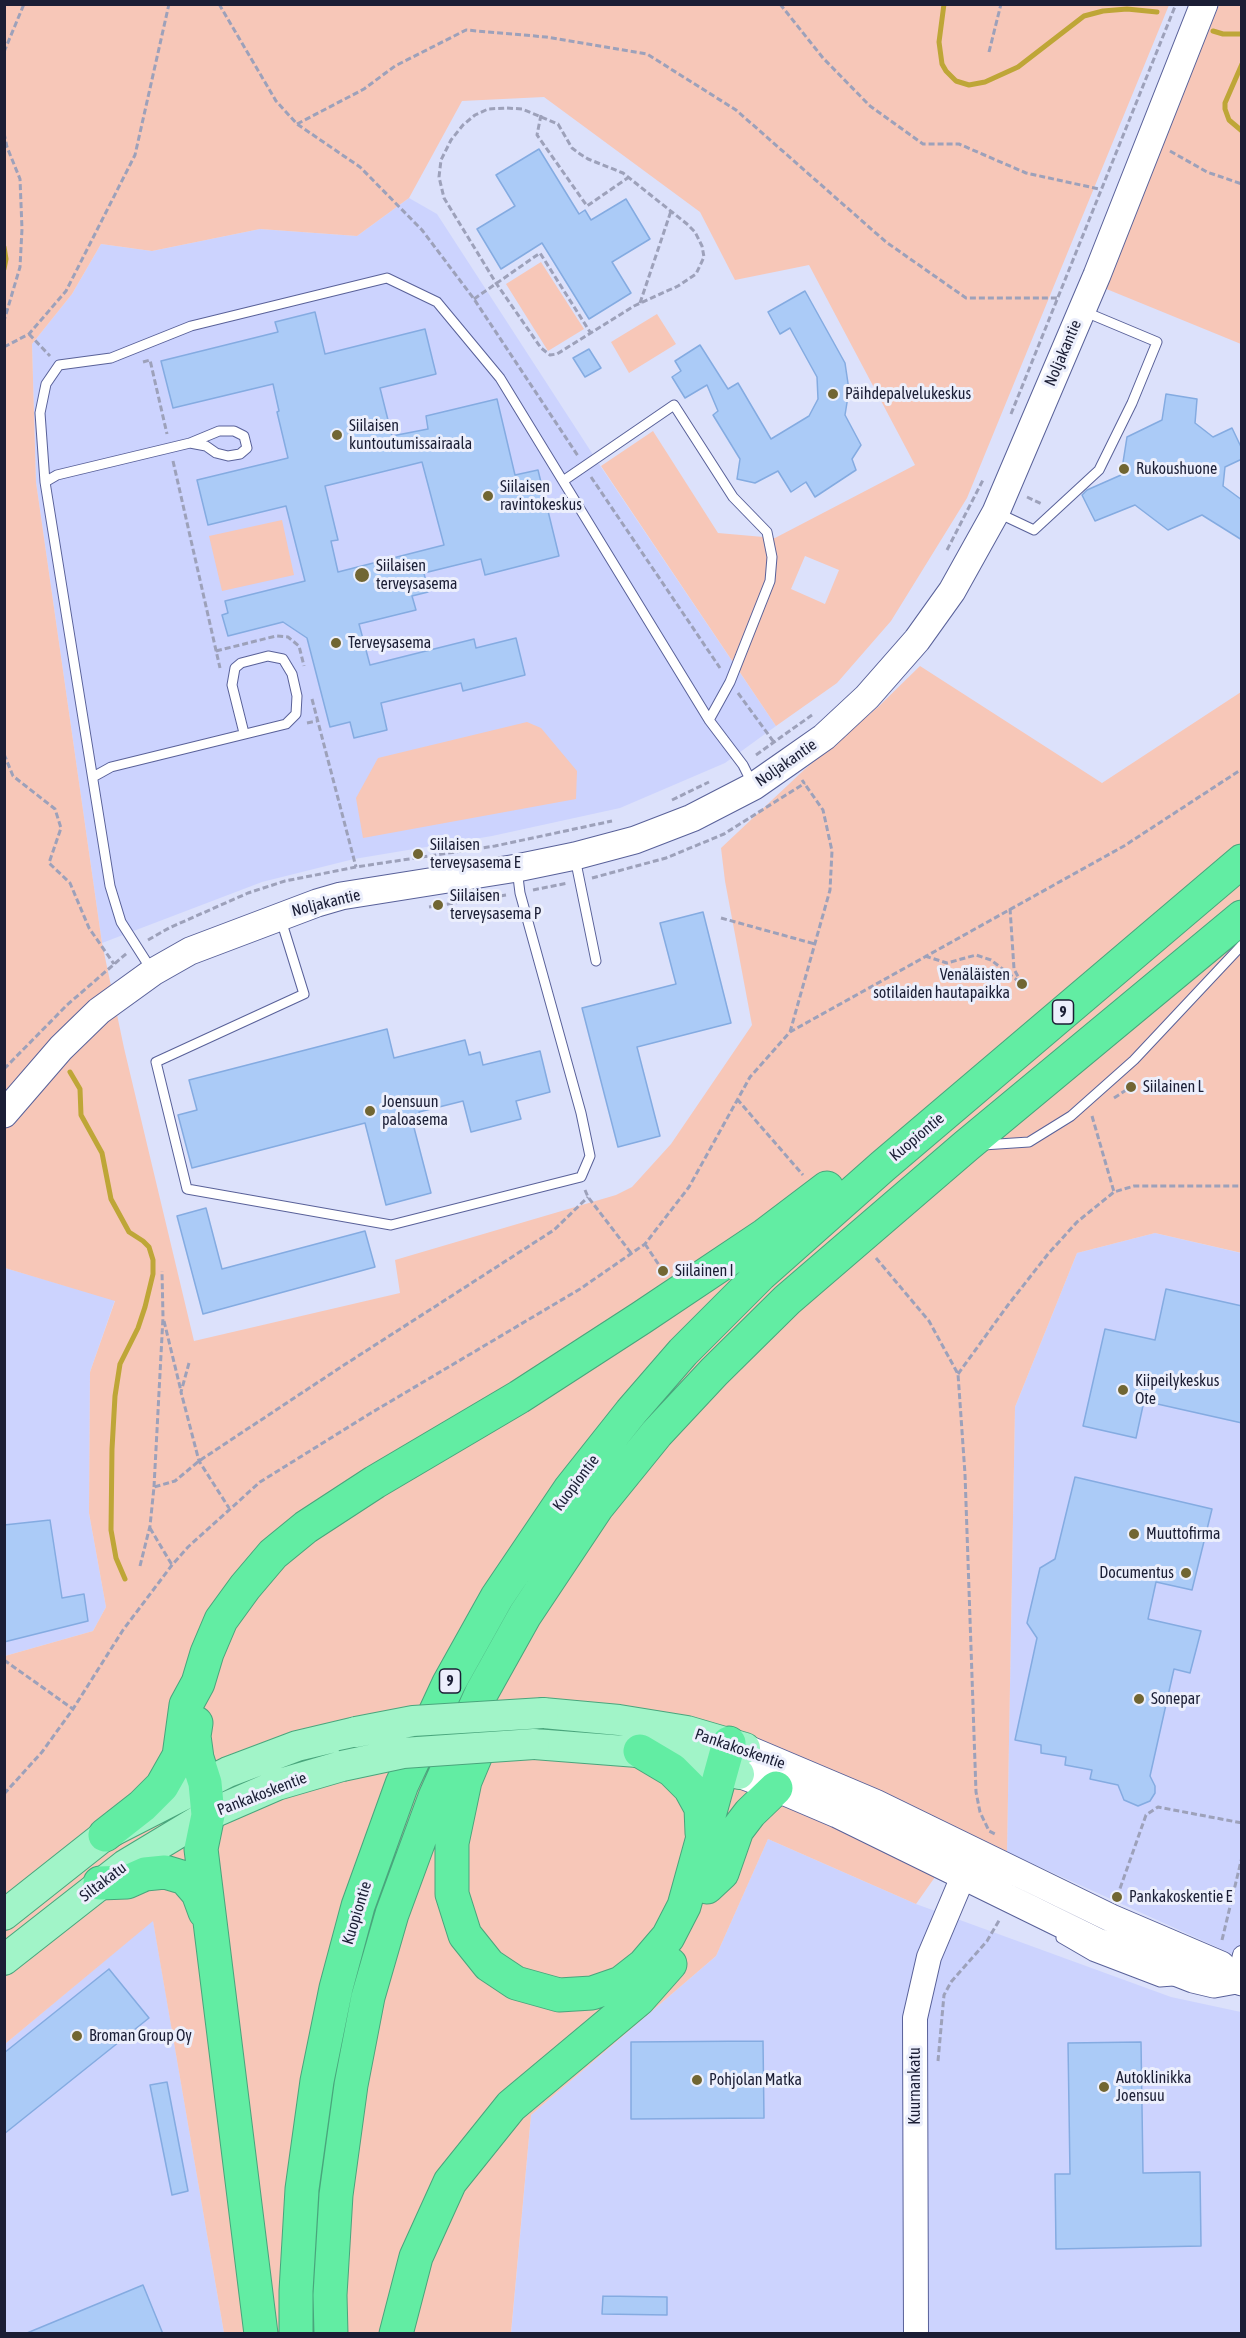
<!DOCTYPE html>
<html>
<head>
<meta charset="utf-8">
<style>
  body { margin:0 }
  #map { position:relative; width:1246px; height:2338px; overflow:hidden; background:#dce1fb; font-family:"Asap Condensed",sans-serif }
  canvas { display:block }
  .frame { position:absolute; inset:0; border:6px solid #1b1e35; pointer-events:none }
</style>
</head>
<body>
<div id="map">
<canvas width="1246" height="2338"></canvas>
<div class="frame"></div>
</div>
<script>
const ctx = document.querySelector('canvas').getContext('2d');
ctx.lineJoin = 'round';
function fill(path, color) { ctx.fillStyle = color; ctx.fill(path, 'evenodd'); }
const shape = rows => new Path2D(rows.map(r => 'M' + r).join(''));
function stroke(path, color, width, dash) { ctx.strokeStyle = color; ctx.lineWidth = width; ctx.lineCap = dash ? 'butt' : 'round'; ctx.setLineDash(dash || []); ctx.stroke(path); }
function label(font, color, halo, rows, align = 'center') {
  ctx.font = font + ' "Asap Condensed",sans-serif'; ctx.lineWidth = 6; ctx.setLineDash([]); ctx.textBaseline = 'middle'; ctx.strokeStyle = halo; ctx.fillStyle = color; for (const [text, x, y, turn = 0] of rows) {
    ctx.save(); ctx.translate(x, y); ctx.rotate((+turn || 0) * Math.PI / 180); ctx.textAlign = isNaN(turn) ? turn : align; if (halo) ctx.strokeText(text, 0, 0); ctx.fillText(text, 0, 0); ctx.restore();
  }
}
const built = shape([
  [409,198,437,214,601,467,776,726,725,763,620,808,492,836,354,859,262,882,102,943,36,482,32,344,72,294,101,244,152,251,260,229,357,236],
  [1155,1233,1241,1253,1241,1958,1007,1852,1015,1407,1077,1253],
  [5,1268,115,1300,90,1372,89,1513,106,1607,93,1631,5,1656],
  [768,1839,916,1904,1171,1997,1241,2012,1241,2333,511,2334,531,2115,716,1956],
  [153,1920,224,2333,5,2334,5,2044]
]);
const green = shape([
  [5,5,1169,5,967,498,891,621,837,683,776,726,601,466,653,431,718,533,775,538,915,465,809,265,735,280,700,212,544,97,462,101,409,198,357,236,260,229,152,251,101,244,72,294,32,344,36,482,102,943,124,1048,194,1341,400,1293,395,1260,616,1195,632,1187,671,1144,752,1025,725,881,721,848,805,769,878,707,920,666,1102,783,1241,692,1242,1253,1155,1233,1077,1253,1015,1407,1007,1852,966,1833,916,1904,768,1839,716,1956,531,2115,511,2333,224,2333,153,1921,5,2044,5,1656,93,1631,106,1607,89,1513,90,1372,115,1301,5,1268],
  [805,556,839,570,825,604,791,589],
  [1219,5,1241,5,1241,344,1104,288],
  [541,262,584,329,548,351,506,284],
  [657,314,676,344,629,373,611,342],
  [282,520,294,575,222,591,209,536],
  [527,722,541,728,577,771,576,799,363,838,356,798,378,758]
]);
const stream = shape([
  [944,4,939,42,942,64,946,71,956,81,969,85,985,82,1018,67,1084,16,1103,11,1127,9,1157,12],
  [1213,31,1223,34,1242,34],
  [1242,64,1225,103,1225,109,1229,120,1242,131],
  [4,247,6,259,4,269],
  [70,1072,80,1089,81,1115,102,1153,111,1199,129,1232,143,1241,149,1247,153,1260,153,1274,145,1307,138,1328,120,1364,115,1396,112,1449,111,1530,116,1558,125,1579]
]);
const building = shape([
  [539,149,579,214,585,210,591,220,626,199,650,239,612,262,631,293,589,319,542,243,501,269,477,229,515,206,496,175,539,149],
  [805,291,845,363,849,390,845,415,861,445,852,459,856,470,815,497,806,482,791,492,778,471,755,483,737,479,740,459,713,415,718,411,707,385,685,398,672,377,681,371,675,361,700,345,728,389,738,383,771,439,809,416,818,399,817,377,790,328,780,334,768,312,805,291],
  [315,312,325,354,425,329,436,374,380,388,392,436,428,429,426,416,497,399,515,475,538,470,559,556,485,575,481,559,424,573,428,592,412,596,416,610,359,624,370,665,474,639,476,648,516,638,525,675,463,691,461,683,381,703,387,730,354,738,350,722,330,727,307,638,283,622,228,636,222,615,228,613,225,601,305,581,286,506,208,525,197,480,288,458,277,412,279,411,273,384,173,408,161,361,278,332,275,322,315,312],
  [422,462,444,545,338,572,331,541,338,540,325,486,422,462],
  [589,349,601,368,585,377,573,358,589,349],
  [1166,394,1197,399,1195,423,1213,437,1232,428,1242,449,1242,459,1225,467,1223,486,1242,500,1242,540,1202,515,1168,530,1135,505,1095,521,1082,495,1087,490,1121,475,1127,437,1162,420,1166,394],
  [703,912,731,1023,637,1047,660,1136,618,1147,582,1008,676,984,660,923,703,912],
  [387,1029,394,1058,465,1040,469,1055,480,1052,483,1065,540,1051,550,1092,516,1101,521,1119,471,1132,463,1101,419,1112,421,1118,412,1120,431,1193,386,1205,365,1123,192,1168,178,1115,197,1110,189,1080,387,1029],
  [206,1208,222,1269,365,1231,375,1267,203,1314,177,1216,206,1208],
  [1166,1289,1242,1306,1242,1423,1144,1401,1136,1438,1083,1426,1105,1329,1155,1340,1166,1289],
  [1075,1477,1212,1509,1192,1590,1156,1582,1148,1619,1201,1631,1190,1673,1174,1669,1150,1776,1155,1786,1155,1793,1150,1801,1138,1806,1124,1800,1118,1785,1090,1779,1092,1770,1065,1765,1066,1757,1041,1753,1041,1745,1015,1740,1037,1638,1027,1623,1040,1568,1055,1559,1075,1477],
  [50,1520,62,1598,84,1594,88,1621,4,1642,4,1525,50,1520],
  [109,1969,149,2018,4,2134,4,2053,109,1969],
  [763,2041,764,2118,631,2119,631,2042,763,2041],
  [1141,2042,1143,2173,1200,2172,1201,2246,1056,2249,1055,2174,1070,2174,1068,2043,1141,2042],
  [167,2082,188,2191,172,2195,150,2085,167,2082],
  [143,2285,163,2334,27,2334,27,2333,143,2285],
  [603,2296,667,2297,667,2315,602,2314,603,2296]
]);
const path = shape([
  [219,4,276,101,297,124,360,167,422,230,474,299,578,456],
  [780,4,823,58,870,106,923,144,959,144,1026,173,1099,189],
  [4,52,24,4],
  [989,52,1001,4],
  [507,108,522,109,558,124,572,148,580,154,588,159,623,173,687,224,695,232,702,246,704,257,696,274,678,286,634,306,557,354,550,355,541,348,496,283,444,198,439,177,441,160,451,140,463,125,475,115,488,109,507,108],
  [541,115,537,135,587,206,629,177],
  [297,124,364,89,395,66,466,30,546,37,647,54,736,110,886,242,966,298,1058,298],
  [4,133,7,147,20,179,22,229,20,267,4,321],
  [1170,151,1207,172,1242,184],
  [474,299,540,253,590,332],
  [640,303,671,211],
  [29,334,50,356],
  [4,347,29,334,66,291,135,155,169,4],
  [143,362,150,360,167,434],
  [1011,414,1176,4],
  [173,461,220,668],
  [591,477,720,668],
  [1027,497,1042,504],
  [947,550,984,478],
  [216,651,276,636,288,637,299,646,304,666],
  [738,693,773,741],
  [312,699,356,867],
  [307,723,317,721],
  [4,754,13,776,55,809,61,828,49,863,70,883,89,928,114,964],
  [756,755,812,715],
  [672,800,709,782],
  [592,878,666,858,724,834,805,783],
  [533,890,568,883],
  [429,907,506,895],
  [721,918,815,944],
  [148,940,169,928,248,893,285,881,356,867,495,846,612,821],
  [925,956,947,963,976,955,991,960,1022,984,1014,969,1010,908],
  [790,1032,830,890,832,851,823,810,802,780],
  [4,1069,67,1005,127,953],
  [1114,1098,1131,1087],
  [737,1099,803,1175],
  [1092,1116,1114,1192],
  [585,1190,588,1197,631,1253],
  [645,1244,663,1271],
  [876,1258,929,1321,958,1374,965,1474,976,1792,980,1812,989,1831,997,1835],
  [164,1321,181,1391],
  [189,1363,181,1392,199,1461,229,1508],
  [958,1374,1008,1305,1048,1254,1077,1222,1114,1192,1134,1186,1242,1186],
  [154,1487,163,1317,162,1271],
  [150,1528,172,1565],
  [140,1566,150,1526,154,1487,175,1481,199,1461,341,1367,554,1230,588,1197],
  [4,1660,73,1709],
  [4,1794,42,1752,73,1709,123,1630,172,1565,188,1547,260,1482,371,1413,580,1289,645,1244,689,1187,750,1077,790,1032,1124,846,1242,769],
  [1117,1897,1146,1815,1158,1807,1242,1823],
  [1222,1940,1242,1857],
  [938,2061,944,1995,951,1982,987,1941,1000,1919]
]);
const service = shape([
  [563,481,674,405,733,497,767,532,772,557,770,581,730,682,709,720],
  [45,482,57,475,190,443,206,446,216,453,228,456,240,454,247,448,244,436,234,431,219,431,190,443],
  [998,513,1034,530,1099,470,1132,403,1157,342,1083,311],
  [93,777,111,767,286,724,296,714,297,696,292,674,283,659,268,656,241,663,235,668,232,685,244,733],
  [575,858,596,961],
  [281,920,304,994,156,1062,187,1189,391,1225,581,1177,590,1156,581,1113,520,893,517,869],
  [151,969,121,922,110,886,45,482,40,413,46,384,59,365,111,358,191,326,387,278,437,302,500,378,709,720,743,765,752,783],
  [983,1145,1029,1142,1071,1116,1134,1060,1242,945],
  [1061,1938,1092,1956,1160,1982,1173,1981]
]);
const minor = shape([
  [1236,1980,1242,1955]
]);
const tertiary = shape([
  [916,2334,915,2018,929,1957,970,1860]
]);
const secondary = shape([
  [4,1114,61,1048,99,1011,153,972,190,951,317,903,341,896,517,868,575,856,635,840,692,818,754,786,787,763,824,737,867,697,917,640,952,591,996,512,1097,275,1204,4],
  [745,1748,875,1803,1111,1918,1221,1965,1236,1980],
  [739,1774,776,1788,837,1814,1098,1942,1193,1979,1214,1984,1236,1980,1242,1982]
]);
const primary = shape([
  [543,1713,619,1720,687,1731,745,1748],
  [534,1744,676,1755,739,1774],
  [4,1915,105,1835,228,1772,297,1746,356,1732],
  [4,1960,125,1865,208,1815,277,1785,342,1766]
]);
const motorway = shape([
  [196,1723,194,1736,197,1758,205,1783,208,1815,201,1849,261,2334],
  [478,1750,465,1781,452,1843,452,1894,465,1935,489,1965,516,1983,559,1995,592,1993,621,1983,644,1965,668,1937,684,1906,729,1743],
  [640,1751,672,1770,690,1788,701,1808,702,1833],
  [105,1835,142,1806,162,1786,179,1756,186,1705,198,1683,207,1653,221,1620,245,1587,273,1554,306,1527,375,1482,519,1397,641,1318,765,1235,827,1188],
  [100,1883,127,1882,145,1874,165,1872,185,1878,198,1893,205,1912],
  [707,1887,722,1873,737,1830,750,1813,776,1788],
  [296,2334,296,2291,302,2189,317,2081,336,1988,358,1906,402,1784,449,1683,497,1597,570,1489,631,1412,683,1352,760,1275,883,1166,1242,861],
  [331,2334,330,2295,336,2195,351,2085,368,1997,392,1914,435,1797,482,1692,525,1615,597,1507,657,1433,714,1372,787,1300,966,1146,1242,917],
  [396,2334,416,2257,450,2182,511,2106,639,1999,670,1964]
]);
const primaryBridge = shape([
  [356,1732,413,1721,543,1713],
  [342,1766,403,1753,534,1744]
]);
const markers = [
  [833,394,6,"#716633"],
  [337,435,6,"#716633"],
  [1124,469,6,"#716633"],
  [488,496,6,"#716633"],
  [362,575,8,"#716633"],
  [336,643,6,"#716633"],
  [418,854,6,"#716633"],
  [438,905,6,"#716633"],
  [1022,984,6,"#716633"],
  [1131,1087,6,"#716633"],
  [370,1111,6,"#716633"],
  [663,1271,6,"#716633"],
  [1123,1390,6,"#716633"],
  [1134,1534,6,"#716633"],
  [1186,1573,6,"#716633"],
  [1139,1699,6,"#716633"],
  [1117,1897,6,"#716633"],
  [77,2036,6,"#716633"],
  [697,2080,6,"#716633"],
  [1104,2087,6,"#716633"]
];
const shields = [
  [1063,1012,21],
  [450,1681,21]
];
const shieldNames = [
  ["9",1063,1012],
  ["9",450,1681]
];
const streetNames = [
  ["Noljakantie",1063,353,-67],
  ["Noljakantie",786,763,-35],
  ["Noljakantie",326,903,-14],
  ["Kuopiontie",917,1137,-40],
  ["Kuopiontie",576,1483,-53],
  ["Pankakoskentie",740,1749,19],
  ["Pankakoskentie",262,1794,-21],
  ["Siltakatu",103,1882,-37],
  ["Kuopiontie",357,1913,-73],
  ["Kuurnankatu",915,2086,-90]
];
const poiNames = [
  ["Päihdepalvelukeskus",845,394],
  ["Siilaisen",349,426],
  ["kuntoutumissairaala",349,444],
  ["Rukoushuone",1136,469],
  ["Siilaisen",500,487],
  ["ravintokeskus",500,505],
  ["Siilaisen",376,566],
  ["terveysasema",376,584],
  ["Terveysasema",348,643],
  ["Siilaisen",430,845],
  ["terveysasema E",430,863],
  ["Siilaisen",450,896],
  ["terveysasema P",450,914],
  ["Venäläisten",1010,975,"right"],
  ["sotilaiden hautapaikka",1010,993,"right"],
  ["Siilainen L",1143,1087],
  ["Joensuun",382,1102],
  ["paloasema",382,1120],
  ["Siilainen I",675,1271],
  ["Kiipeilykeskus",1135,1381],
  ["Ote",1135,1399],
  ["Muuttofirma",1146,1534],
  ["Documentus",1174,1573,"right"],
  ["Sonepar",1151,1699],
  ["Pankakoskentie E",1129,1897],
  ["Broman Group Oy",89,2036],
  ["Autoklinikka",1116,2078],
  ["Joensuu",1116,2096],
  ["Pohjolan Matka",709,2080]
];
fill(built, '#ccd3fe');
fill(green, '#f7c7b8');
stroke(stream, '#bea637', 5);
fill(building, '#abcbf7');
stroke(building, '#84abe1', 1.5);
stroke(service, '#596199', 11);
stroke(minor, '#596199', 20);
stroke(tertiary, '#596199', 26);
stroke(secondary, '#596199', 29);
stroke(primary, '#49a57c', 32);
stroke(motorway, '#49a57c', 35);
stroke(path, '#9da1ba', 3, [6, 3]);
stroke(service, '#fff', 9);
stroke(minor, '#fff', 18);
stroke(tertiary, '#fff', 24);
stroke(secondary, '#fff', 27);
stroke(primary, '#a1f4c8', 30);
stroke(motorway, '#62eda3', 33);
stroke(primaryBridge, '#49a57c', 32, []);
stroke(primaryBridge, '#a1f4c8', 30);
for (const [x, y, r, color] of markers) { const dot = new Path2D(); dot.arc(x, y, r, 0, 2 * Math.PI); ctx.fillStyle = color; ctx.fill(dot); stroke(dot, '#eceffc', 2); }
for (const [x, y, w] of shields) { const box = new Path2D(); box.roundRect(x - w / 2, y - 12, w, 24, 4.5); ctx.fillStyle = '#eceffc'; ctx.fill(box); stroke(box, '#1b1e35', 1.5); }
label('bold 15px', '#1b1e35', null, shieldNames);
label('16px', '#1b1e35', '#eceffc', streetNames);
label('16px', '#1b1e35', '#eceffc', poiNames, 'left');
</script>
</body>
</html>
